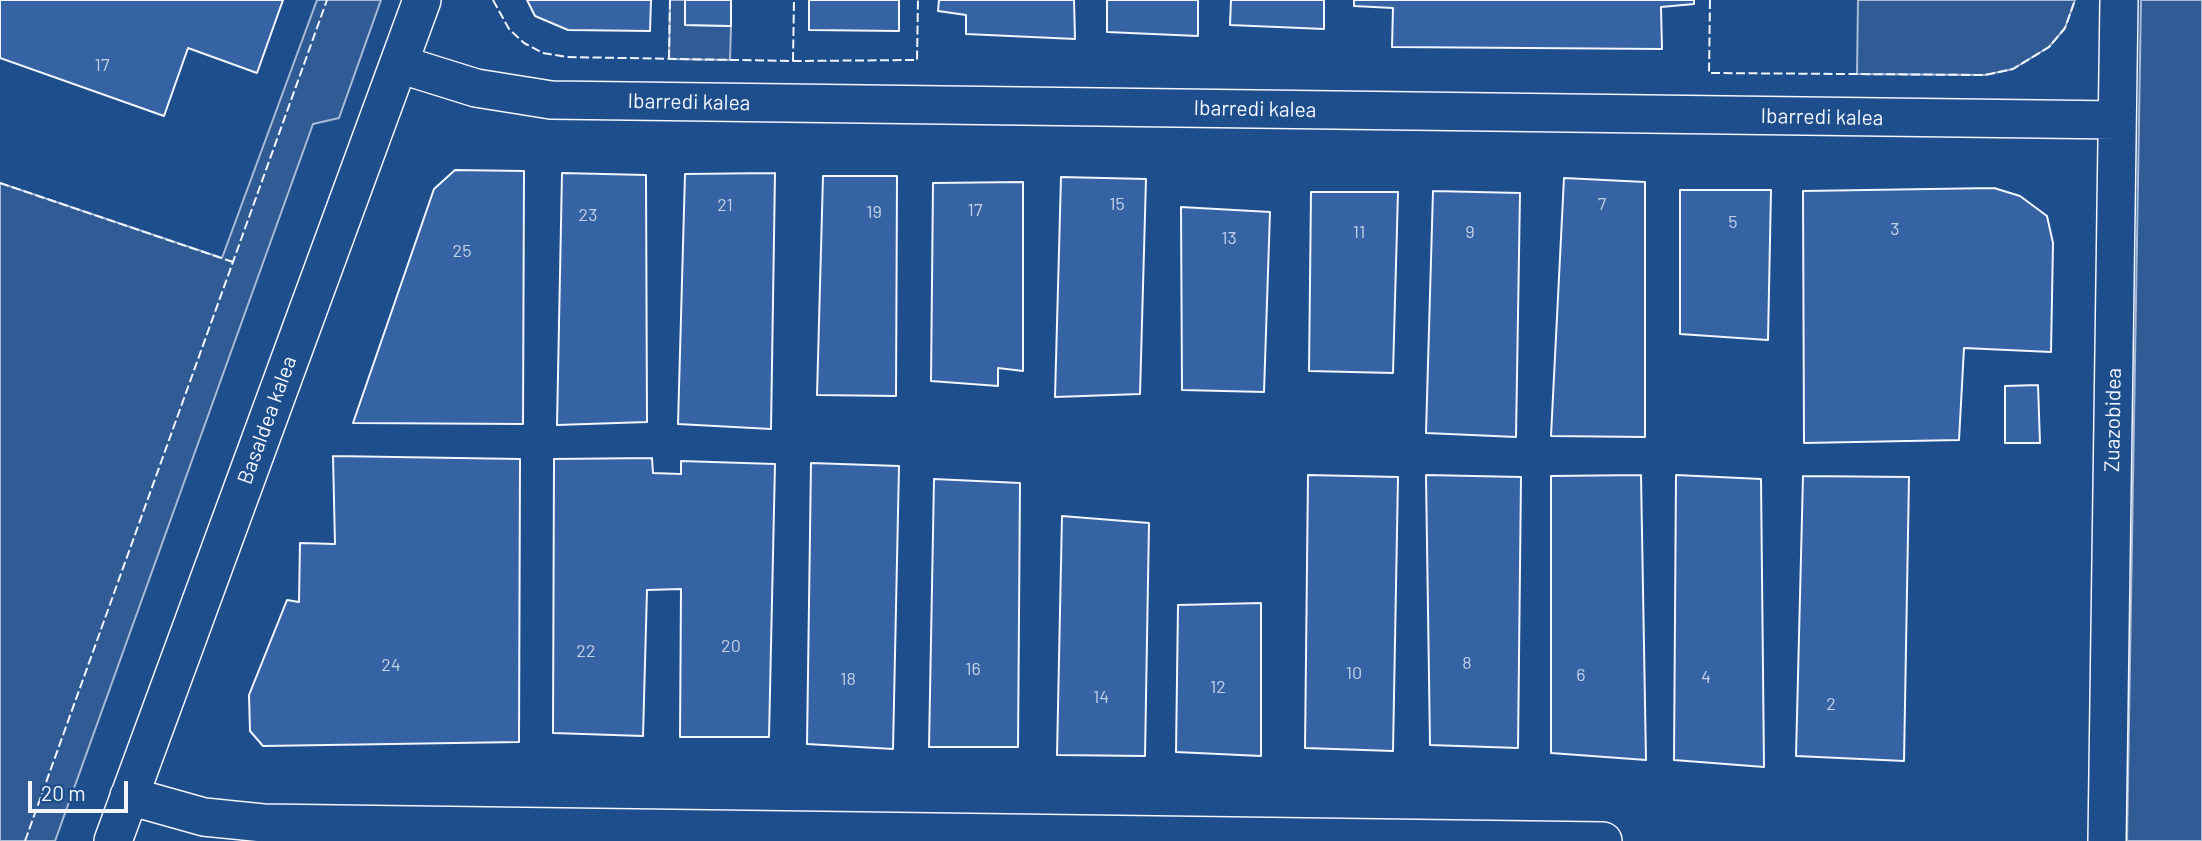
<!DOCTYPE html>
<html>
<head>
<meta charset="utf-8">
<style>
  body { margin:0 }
  #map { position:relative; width:2202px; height:841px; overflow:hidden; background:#1f4e8c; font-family:Barlow,sans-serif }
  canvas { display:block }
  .scale { position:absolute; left:28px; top:781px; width:100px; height:32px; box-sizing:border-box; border:4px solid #f2f6ff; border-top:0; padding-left:9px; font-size:21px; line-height:24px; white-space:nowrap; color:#f2f6ff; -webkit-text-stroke:5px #1f4e8c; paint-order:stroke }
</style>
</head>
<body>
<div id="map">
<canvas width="2202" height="841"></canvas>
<div class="scale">20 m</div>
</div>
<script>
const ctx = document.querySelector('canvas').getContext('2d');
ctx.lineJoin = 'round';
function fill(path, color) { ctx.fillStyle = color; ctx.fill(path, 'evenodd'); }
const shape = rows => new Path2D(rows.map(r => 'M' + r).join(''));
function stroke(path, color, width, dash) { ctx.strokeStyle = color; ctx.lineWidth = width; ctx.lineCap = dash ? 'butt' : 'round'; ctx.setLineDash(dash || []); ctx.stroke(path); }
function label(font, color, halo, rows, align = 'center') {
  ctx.font = font + ' Barlow,sans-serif'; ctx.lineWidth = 5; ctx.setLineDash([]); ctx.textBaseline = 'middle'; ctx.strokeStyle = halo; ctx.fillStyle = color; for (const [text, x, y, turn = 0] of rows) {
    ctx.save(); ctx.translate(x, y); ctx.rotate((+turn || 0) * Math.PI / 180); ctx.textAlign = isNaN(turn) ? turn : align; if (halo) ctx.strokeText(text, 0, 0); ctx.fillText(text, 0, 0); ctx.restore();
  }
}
const built = shape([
  [317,0,381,0,339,118,313,124,55,841,0,841,0,183,222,258,317,0],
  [670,0,685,0,686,25,731,26,730,60,669,59,670,0],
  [1858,0,2075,0,2065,28,2049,47,2013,69,1985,75,1857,74,1858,0],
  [2141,0,2202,0,2202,841,2127,841,2141,0]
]);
const building = shape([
  [0,0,283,0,257,73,188,48,164,116,0,58,0,0],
  [527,0,651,0,650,31,568,30,535,16,527,0],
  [685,0,731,0,731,26,685,25,685,0],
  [809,0,899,0,899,31,809,30,809,0],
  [939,0,1074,0,1075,39,966,34,966,15,938,11,939,0],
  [1107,0,1198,0,1198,36,1107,32,1107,0],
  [1231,0,1324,0,1324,29,1230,25,1231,0],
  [1354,0,1694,0,1694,4,1661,7,1662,49,1392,47,1393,8,1354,6,1354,0],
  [455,170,524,171,523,424,353,423,434,189,455,170],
  [562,173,646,175,647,422,557,425,562,173],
  [775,173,771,429,678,424,685,174,775,173],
  [823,176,897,176,896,396,817,395,823,176],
  [1061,177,1146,179,1140,394,1055,397,1061,177],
  [1564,178,1645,182,1645,437,1551,436,1564,178],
  [1023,182,1023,371,998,368,998,386,931,381,933,183,1023,182],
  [1994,188,2020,196,2047,216,2053,243,2051,352,1964,348,1959,440,1804,443,1803,191,1994,188],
  [1680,190,1771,190,1768,340,1680,334,1680,190],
  [1433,191,1520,193,1516,437,1426,433,1433,191],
  [1311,192,1398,192,1393,373,1309,371,1311,192],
  [1181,207,1270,212,1264,392,1182,390,1181,207],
  [2038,385,2040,443,2005,443,2005,386,2038,385],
  [333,456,520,459,519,742,263,746,250,731,249,695,287,600,299,602,300,543,335,544,333,456],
  [652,458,653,473,681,474,681,461,775,464,769,737,680,737,681,589,647,590,643,736,553,733,554,459,652,458],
  [811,463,899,466,893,749,807,744,811,463],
  [1308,475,1398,477,1393,751,1305,748,1308,475],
  [1426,475,1521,477,1518,748,1430,745,1426,475],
  [1641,475,1646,760,1551,753,1551,476,1641,475],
  [1676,475,1761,479,1764,767,1674,760,1676,475],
  [1803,476,1909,477,1904,761,1796,756,1803,476],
  [934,479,1020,483,1018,747,929,747,934,479],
  [1062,516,1149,523,1145,756,1057,755,1062,516],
  [1261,603,1261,756,1176,752,1178,605,1261,603]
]);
const minor = shape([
  [399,64,476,88,551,100,2117,120],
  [129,796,204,817,263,823,1603,841],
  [113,841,422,0],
  [2107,841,2119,0]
]);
const fence = shape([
  [493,0,509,29,524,43,543,53,567,57,793,61,917,60,918,0],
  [1710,0,1709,73,1985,75,2013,69,2049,47,2065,28,2075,0],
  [669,59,670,0],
  [793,61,794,0],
  [0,183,233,262],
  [25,841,327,0]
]);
const numberNames = [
  ["17",102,65],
  ["15",1117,204],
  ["7",1602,204],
  ["21",725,205],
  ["17",975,210],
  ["19",874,212],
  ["23",588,215],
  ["5",1733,222],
  ["3",1895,229],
  ["11",1359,232],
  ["9",1470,232],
  ["13",1229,238],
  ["25",462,251],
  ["20",731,646],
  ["22",586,651],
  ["8",1467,663],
  ["24",391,665],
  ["16",973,669],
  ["10",1354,673],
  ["6",1581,675],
  ["4",1706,677],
  ["18",848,679],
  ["12",1218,687],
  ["14",1101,697],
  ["2",1831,704]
];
const streetNames = [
  ["Ibarredi kalea",689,102,1],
  ["Ibarredi kalea",1255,109,1],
  ["Ibarredi kalea",1822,117,1],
  ["Basaldea kalea",267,420,-70],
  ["Zuazobidea",2113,420,-89]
];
fill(built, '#305b95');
stroke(built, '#a8bbd7', 2);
fill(building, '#3563a3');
stroke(building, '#f2f6ff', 2);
stroke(minor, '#f2f6ff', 40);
stroke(minor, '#1f4e8c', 37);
stroke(fence, '#f2f6ff', 2, [9, 3.5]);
label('18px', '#c3d1e8', null, numberNames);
label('21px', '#f2f6ff', '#1f4e8c', streetNames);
</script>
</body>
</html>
